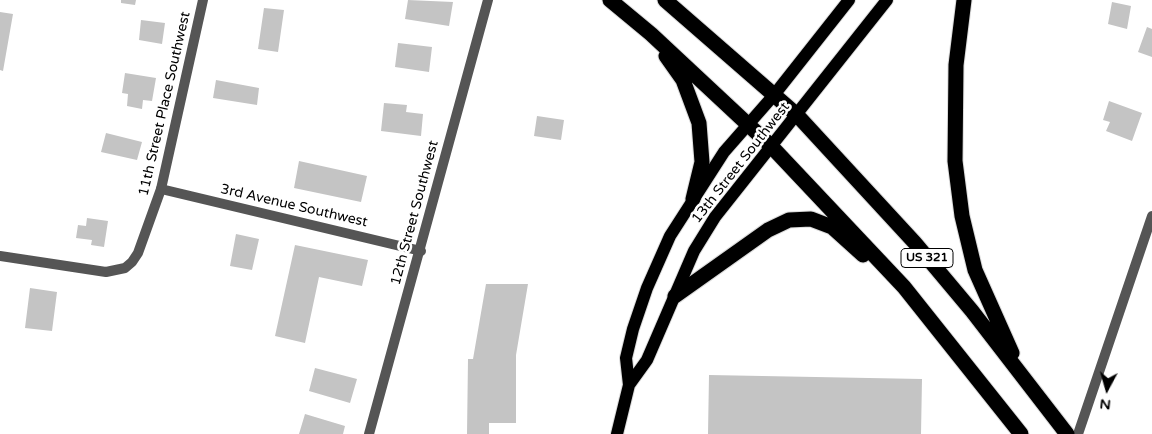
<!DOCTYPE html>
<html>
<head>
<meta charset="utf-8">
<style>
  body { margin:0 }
  #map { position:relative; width:1152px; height:434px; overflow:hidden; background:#fff; font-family:"Varela Round",sans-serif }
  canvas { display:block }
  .north { position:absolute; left:1082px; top:364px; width:50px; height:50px; -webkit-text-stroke:4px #fff; paint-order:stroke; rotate:186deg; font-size:14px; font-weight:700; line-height:20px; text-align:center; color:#000 }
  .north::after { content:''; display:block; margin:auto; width:18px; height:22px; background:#000; clip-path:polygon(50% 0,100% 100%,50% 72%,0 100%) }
</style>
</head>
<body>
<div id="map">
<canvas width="1152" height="434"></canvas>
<div class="north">N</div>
</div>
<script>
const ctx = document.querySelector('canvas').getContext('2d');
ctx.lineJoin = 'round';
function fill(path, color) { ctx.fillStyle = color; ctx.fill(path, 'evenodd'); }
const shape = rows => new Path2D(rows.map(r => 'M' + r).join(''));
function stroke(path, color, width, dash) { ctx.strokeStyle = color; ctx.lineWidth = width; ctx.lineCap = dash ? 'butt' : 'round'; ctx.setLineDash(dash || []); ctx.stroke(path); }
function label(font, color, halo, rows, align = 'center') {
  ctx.font = font + ' "Varela Round",sans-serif'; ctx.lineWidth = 5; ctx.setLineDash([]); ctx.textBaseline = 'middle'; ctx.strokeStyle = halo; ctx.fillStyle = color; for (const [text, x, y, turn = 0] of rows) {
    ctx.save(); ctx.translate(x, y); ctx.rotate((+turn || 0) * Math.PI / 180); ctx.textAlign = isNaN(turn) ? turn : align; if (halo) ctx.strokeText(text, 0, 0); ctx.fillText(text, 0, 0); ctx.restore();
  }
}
const building = shape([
  [121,0,136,0,135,5,121,3],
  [408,0,453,2,449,26,405,19],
  [1112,2,1131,6,1127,29,1108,24],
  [264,8,284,10,278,52,258,49],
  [0,12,13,14,3,71,0,70],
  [141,20,165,23,162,44,139,40],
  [1147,27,1152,29,1152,57,1138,52],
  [398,43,432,47,429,72,395,67],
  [125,73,156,78,152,101,143,100,142,109,127,106,128,94,122,93],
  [216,80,259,88,257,105,213,98],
  [1109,101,1142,113,1132,141,1106,131,1110,122,1103,120],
  [384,103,407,105,406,112,423,114,421,136,381,131],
  [537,116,564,120,561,140,534,136],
  [106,133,142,142,137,160,101,152],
  [299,161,367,176,361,202,294,188],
  [87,218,108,221,104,247,91,245,92,240,76,238,78,225,86,226],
  [236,234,259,239,252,270,230,266],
  [295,245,368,260,362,286,319,277,305,343,275,336],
  [486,284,528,284,516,355,516,423,489,423,489,434,467,434,468,359,473,359],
  [30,288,57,292,52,331,25,328],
  [315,368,357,379,350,403,309,391],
  [709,375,922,379,921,434,708,434],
  [305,414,345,426,343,434,299,434]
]);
const lane = shape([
  [161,189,421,251]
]);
const street = shape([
  [0,256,106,272,125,268,132,262,138,253,161,189,203,0],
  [369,434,488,0],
  [1078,434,1152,216]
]);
const primary = shape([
  [629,385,647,360,694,251,715,217,887,0],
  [617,434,629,385,626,358,633,329,647,288,670,236,724,152,774,95,849,0]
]);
const highway = shape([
  [610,0,651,34,771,146,904,287,1021,434],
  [665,0,797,115,915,243,972,311,1067,434],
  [964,0,956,65,955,161,962,216,975,270,1012,353],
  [666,56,683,80,699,123,702,162,693,199],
  [675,296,768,230,789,220,811,219,832,227,863,255]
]);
const shields = [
  [927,258,52]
];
const shieldNames = [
  ["US 321",927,258]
];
const streetNames = [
  ["11th Street Place Southwest",165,104,-77],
  ["13th Street Southwest",741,163,-52],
  ["3rd Avenue Southwest",294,206,13],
  ["12th Street Southwest",415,213,-75]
];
fill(building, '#c4c4c4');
stroke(primary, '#dbdbdb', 14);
stroke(highway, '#dbdbdb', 17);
stroke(lane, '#555', 10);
stroke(street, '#555', 10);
stroke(primary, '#000', 12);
stroke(highway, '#000', 15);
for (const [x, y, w] of shields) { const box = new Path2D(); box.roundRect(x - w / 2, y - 9.5, w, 19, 4); ctx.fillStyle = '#fff'; ctx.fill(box); stroke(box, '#000', 1); }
label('bold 12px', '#000', null, shieldNames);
label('14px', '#000', '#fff', streetNames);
</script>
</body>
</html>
